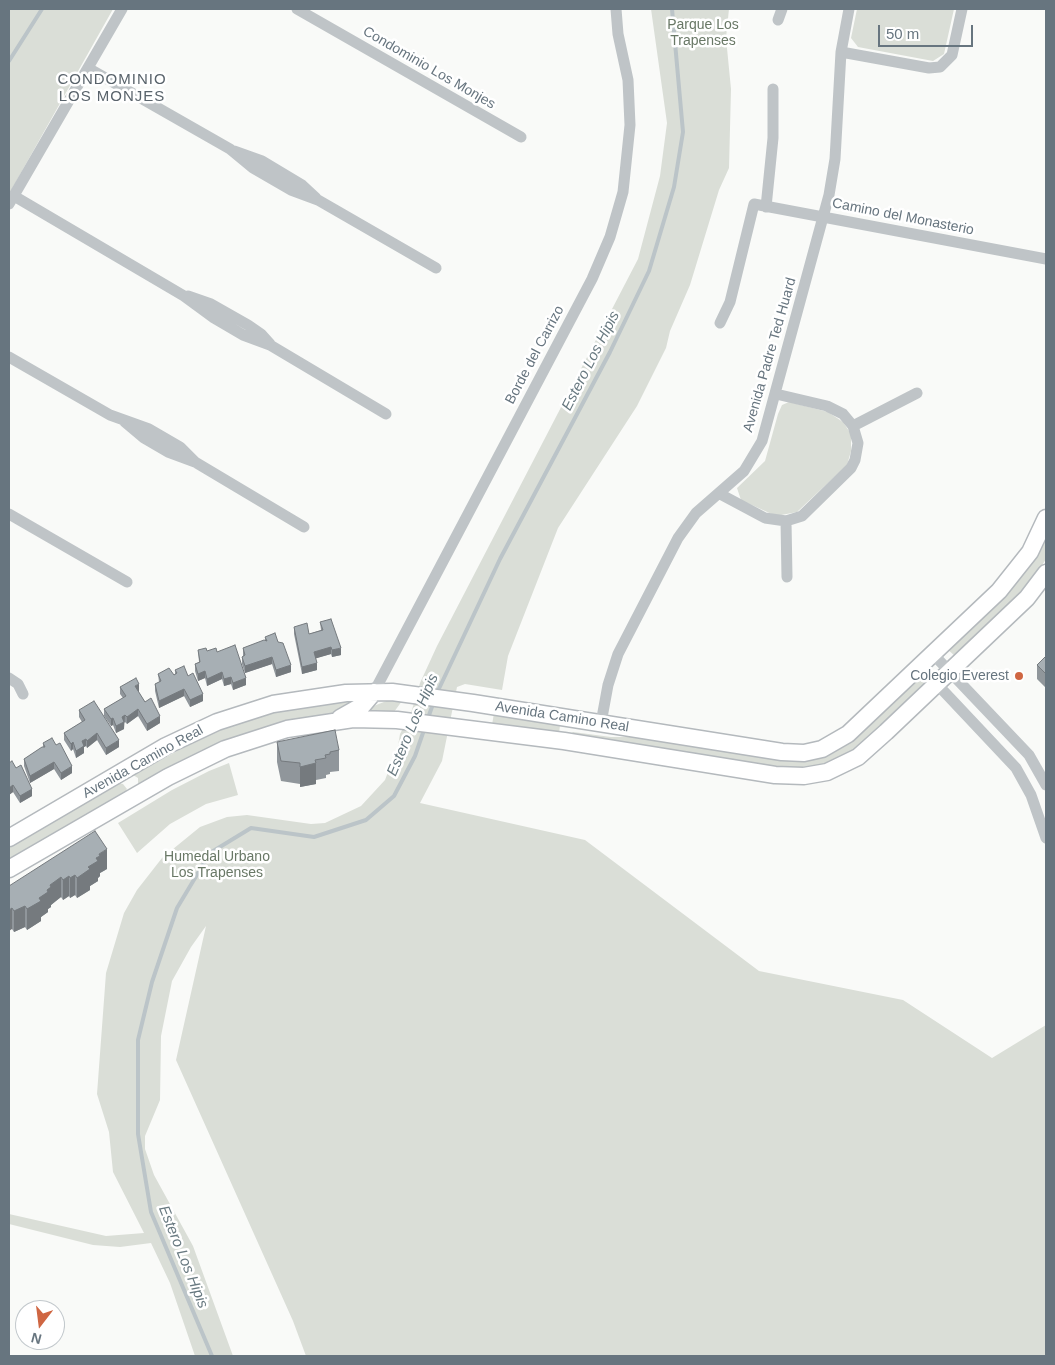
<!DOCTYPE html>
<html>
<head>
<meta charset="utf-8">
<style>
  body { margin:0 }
  #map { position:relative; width:1055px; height:1365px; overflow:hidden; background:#f9faf8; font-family:Helvetica,sans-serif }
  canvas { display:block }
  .frame { position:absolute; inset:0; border:10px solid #67757f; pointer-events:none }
  .north { position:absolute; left:15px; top:1300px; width:50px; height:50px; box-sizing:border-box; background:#fff; border:1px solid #c2c8cc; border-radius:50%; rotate:195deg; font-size:14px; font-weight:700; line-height:20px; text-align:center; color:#67757f }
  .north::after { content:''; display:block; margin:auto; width:18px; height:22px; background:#cf6642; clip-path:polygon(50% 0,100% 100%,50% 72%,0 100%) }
  .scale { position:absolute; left:878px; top:25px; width:95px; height:22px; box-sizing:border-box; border:2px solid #67757f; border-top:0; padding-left:6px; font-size:15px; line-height:18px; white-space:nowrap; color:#67757f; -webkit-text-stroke:4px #fff; paint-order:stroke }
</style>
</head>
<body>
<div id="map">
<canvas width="1055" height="1365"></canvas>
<div class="frame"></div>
<div class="north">N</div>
<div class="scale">50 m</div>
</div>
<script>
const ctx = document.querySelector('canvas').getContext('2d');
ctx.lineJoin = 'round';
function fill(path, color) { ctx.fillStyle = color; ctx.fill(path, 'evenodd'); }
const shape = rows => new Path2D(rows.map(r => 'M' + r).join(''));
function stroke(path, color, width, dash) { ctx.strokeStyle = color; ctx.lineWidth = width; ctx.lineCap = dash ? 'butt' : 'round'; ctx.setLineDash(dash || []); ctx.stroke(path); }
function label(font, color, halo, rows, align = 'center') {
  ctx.font = font + ' Helvetica,sans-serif'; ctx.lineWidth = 5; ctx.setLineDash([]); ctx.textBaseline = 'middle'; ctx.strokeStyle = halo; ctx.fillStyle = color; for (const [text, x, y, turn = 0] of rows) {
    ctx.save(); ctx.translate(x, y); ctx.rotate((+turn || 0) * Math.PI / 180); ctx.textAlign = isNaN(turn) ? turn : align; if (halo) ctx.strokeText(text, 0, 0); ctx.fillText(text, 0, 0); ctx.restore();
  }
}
const green = shape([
  [9,9,113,9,9,194],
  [651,9,729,9,726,38,731,89,729,168,719,190,690,285,670,331,666,348,637,406,558,528,508,656,502,690,465,684,457,687,442,761,420,803,585,840,759,971,903,1000,992,1058,1046,1025,1046,1356,306,1356,293,1321,176,1060,206,926,191,947,172,981,161,1036,160,1100,145,1136,145,1149,154,1175,193,1246,233,1356,195,1356,170,1283,151,1243,120,1247,93,1245,9,1224,9,1214,106,1236,144,1233,113,1172,109,1132,97,1094,106,973,124,913,137,890,162,858,200,827,227,817,247,815,311,824,325,823,361,806,385,780,398,746,400,734,411,713,420,683,437,646,638,259,660,176,667,123],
  [857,9,954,9,944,54,933,61,858,47,851,38],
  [789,402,828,412,843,422,851,434,851,451,847,465,797,512,776,516,741,500,737,488,765,461,778,414,782,405],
  [1046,535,1046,559,1034,578,955,656,947,649,1014,586,1028,568],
  [918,677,922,678,925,685,859,747,840,759,812,768,779,768,571,734,573,732,611,737,646,737,833,752,848,744],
  [357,700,343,711,291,720,219,742,138,786,138,778,133,775,207,735,241,721,280,710],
  [389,700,402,701,394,712,366,712,366,709],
  [494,713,560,725,559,734,492,725],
  [229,763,238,795,206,804,170,824,137,853,118,823,172,790,209,771],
  [118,783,123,784,127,789,124,794,9,861,9,846]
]);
const stream = shape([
  [9,61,42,9],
  [436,695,500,559,610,352,649,271,674,187,683,132,672,9],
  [427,721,434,701],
  [212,1356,151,1212,138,1134,138,1040,152,982,177,908,210,853,251,828,314,837,366,820,394,796,415,756,425,727]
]);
const minor = shape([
  [297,9,521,137],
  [778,20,782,9],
  [841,52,929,68,940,67,952,55,962,9],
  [88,68,230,149,253,168,291,190,318,200,436,268],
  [234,151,262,161,302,185,316,198],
  [14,196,184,296,214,318,243,335,270,345,386,414],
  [9,204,122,9],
  [766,207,773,138,773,89],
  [188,296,211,304,248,325,261,334,270,344],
  [720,323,730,302,754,204,1046,259],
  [9,357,110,415,149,429,180,447,195,462],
  [125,422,144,438,168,452,195,462,304,527],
  [853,426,917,393],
  [720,494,765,518,786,521,802,516,851,468,855,460,858,443,853,426,843,414,827,406,776,394],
  [9,514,127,582],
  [786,521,787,577],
  [932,653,1029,755,1046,785],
  [919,665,1016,768,1031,795,1046,838],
  [9,678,18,684,23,694],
  [374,692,592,279,610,237,623,192,630,125,628,80,618,34,616,9],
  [601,723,608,685,618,654,678,538,696,513,744,471,762,441,829,195,835,159,841,52,849,9]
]);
const secondary = shape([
  [340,718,363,705,374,692],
  [9,838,166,746,217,722,273,704,346,693,392,692,473,703,782,752,804,753,822,749,848,734,999,591,1030,552,1046,518],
  [9,869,168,777,225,749,287,729,353,719,397,720,564,741,775,775,804,776,827,772,858,757,886,732,1027,598,1046,573]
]);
const wall = shape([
  [320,622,341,655,332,657,331,654,316,658,317,670,302,674,294,634,294,627,309,634,321,630],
  [265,637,278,642,291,672,276,677,272,664,245,673,242,664,242,657,243,656,243,648,265,641],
  [198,650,217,652,246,685,233,690,231,684,224,686,222,679,207,686,205,678,198,681,195,671,195,664,199,662],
  [1046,656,1046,688,1037,679,1037,665],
  [175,670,188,676,203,701,190,707,184,696,159,708,155,691,155,684,159,682,158,674,174,675,175,674],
  [120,687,139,691,138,691,145,702,160,723,147,731,138,716,127,724,125,722,124,723,124,729,116,733,113,725,111,726,104,716,104,709,123,698,120,694],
  [79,710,119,747,106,755,97,740,87,748,86,746,84,747,84,753,76,758,73,749,71,751,64,740,64,733,82,722,79,717],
  [277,742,339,750,339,771,330,772,330,774,326,775,326,778,316,780,316,784,300,787,300,784,281,781,277,762],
  [43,743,72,773,61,780,54,769,30,783,24,766,24,759,43,747],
  [9,763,32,796,20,803,13,792,9,795],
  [107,869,100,873,100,876,98,878,98,881,90,886,90,890,77,898,75,895,70,898,69,896,63,900,61,897,57,900,51,905,51,907,48,909,48,912,41,917,41,921,27,930,25,927,14,932,12,929,9,886]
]);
const shadedWall = shape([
  [331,647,331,654,314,659,314,652],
  [341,648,341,655,332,657,332,650],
  [272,657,272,664,245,673,245,666],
  [317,663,317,670,302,674,302,667],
  [291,665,291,672,276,677,276,670],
  [205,671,205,678,198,681,198,674],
  [222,672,222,679,207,686,207,679],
  [231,677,231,684,224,686,224,679],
  [246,678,246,685,233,690,233,683],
  [139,684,139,691,135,693,135,686],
  [184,689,184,696,159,708,159,701],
  [203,694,203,701,190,707,190,700],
  [138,709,138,716,127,724,127,717],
  [125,715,124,729,116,733,116,726,122,717],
  [160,716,160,723,147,731,147,724],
  [113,718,113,725,111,726,111,719],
  [97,733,97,740,87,748,87,741],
  [86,739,86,746,84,747,84,753,76,758,76,751,82,741],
  [119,740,119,747,106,755,106,748],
  [73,742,73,749,71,751,71,744],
  [54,762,54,769,30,783,30,776],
  [316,763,316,784,300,787,300,767],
  [72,766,72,773,61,780,61,773],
  [13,785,13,792,9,795,9,788],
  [32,789,32,796,20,803,20,796],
  [107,849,107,869,100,873,100,876,98,878,98,881,90,886,90,890,77,898,77,878,88,867,99,854],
  [75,875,75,895,70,898,70,878],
  [69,876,69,896,63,900,63,880],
  [61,877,61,897,51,905,51,907,48,909,48,912,41,917,41,921,27,930,27,909,39,898,50,885],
  [25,906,25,927,14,932,14,911],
  [12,908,12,929,9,931,9,910]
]);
const building = shape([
  [331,619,341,648,332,650,331,647,314,652,317,663,302,667,294,627,307,623,309,634,323,630,320,622,331,619],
  [275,633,278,642,283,643,291,665,276,670,272,657,245,666,242,657,245,655,243,648,264,640,267,641,265,637,275,633],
  [235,645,246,678,233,683,231,677,224,679,222,672,207,679,205,671,198,674,195,664,200,662,198,650,206,648,207,651,216,648,217,652,235,645],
  [1046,656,1046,674,1037,665,1046,656],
  [184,666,188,676,193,673,203,694,190,700,184,689,159,701,155,684,161,681,158,674,169,668,174,675,177,673,175,670,184,666],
  [136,678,139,684,135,686,145,702,151,698,160,716,147,724,138,709,127,717,125,715,122,717,124,722,116,726,113,718,111,719,104,709,126,696,120,687,136,678],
  [94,701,119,740,106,748,97,733,87,741,86,739,82,741,84,746,76,751,73,742,71,744,64,733,85,720,79,710,94,701],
  [335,730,339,750,330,752,330,754,325,755,326,758,315,760,316,763,300,767,300,763,281,761,277,742,335,730],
  [52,738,56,745,60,743,72,766,61,773,54,762,30,776,24,759,42,747,45,747,43,743,52,738],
  [12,761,16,768,21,765,32,789,20,796,13,785,9,788,9,763,12,761],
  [95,831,107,849,99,854,100,856,96,858,98,861,88,867,90,869,77,878,75,875,70,878,69,876,63,880,61,877,57,880,50,885,51,887,47,890,48,892,39,898,41,901,27,909,25,906,14,911,12,908,9,910,9,886,95,831]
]);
const markers = [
  [1019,676,5,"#cf6642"]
];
const parkNames = [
  ["Parque Los",703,25],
  ["Trapenses",703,41],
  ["Humedal Urbano",217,857],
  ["Los Trapenses",217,873]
];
const streetNames = [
  ["Condominio Los Monjes",429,68,30],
  ["Camino del Monasterio",903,217,11],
  ["Borde del Carrizo",535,355,-62],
  ["Avenida Padre Ted Huard",770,355,-74],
  ["Avenida Camino Real",562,717,9],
  ["Avenida Camino Real",143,762,-29]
];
const poiNames = [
  ["Colegio Everest",1009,676]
];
const neighbourhoodNames = [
  ["CONDOMINIO",112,80],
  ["LOS MONJES",112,97]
];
const waterNames = [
  ["Estero Los Hipis",591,361,-63],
  ["Estero Los Hipis",413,725,-67],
  ["Estero Los Hipis",183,1257,68]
];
fill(green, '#daded7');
stroke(stream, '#bbc4c8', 4);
stroke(secondary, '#b4b9bd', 19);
stroke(minor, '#bfc4c7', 11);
stroke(secondary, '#fff', 16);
fill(wall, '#90969b');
fill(shadedWall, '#757a7e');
fill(building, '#a7afb4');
stroke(building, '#757a7e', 1);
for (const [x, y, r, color] of markers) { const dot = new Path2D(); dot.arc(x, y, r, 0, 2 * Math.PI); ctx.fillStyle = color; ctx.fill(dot); stroke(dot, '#fff', 2); }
label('14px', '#697866', '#fff', parkNames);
label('14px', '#67757f', '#fff', streetNames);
label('14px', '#67757f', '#fff', poiNames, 'right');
ctx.letterSpacing = '1px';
label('15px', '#59636b', '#fff', neighbourhoodNames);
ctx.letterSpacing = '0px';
label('italic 15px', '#687980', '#fff', waterNames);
</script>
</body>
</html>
